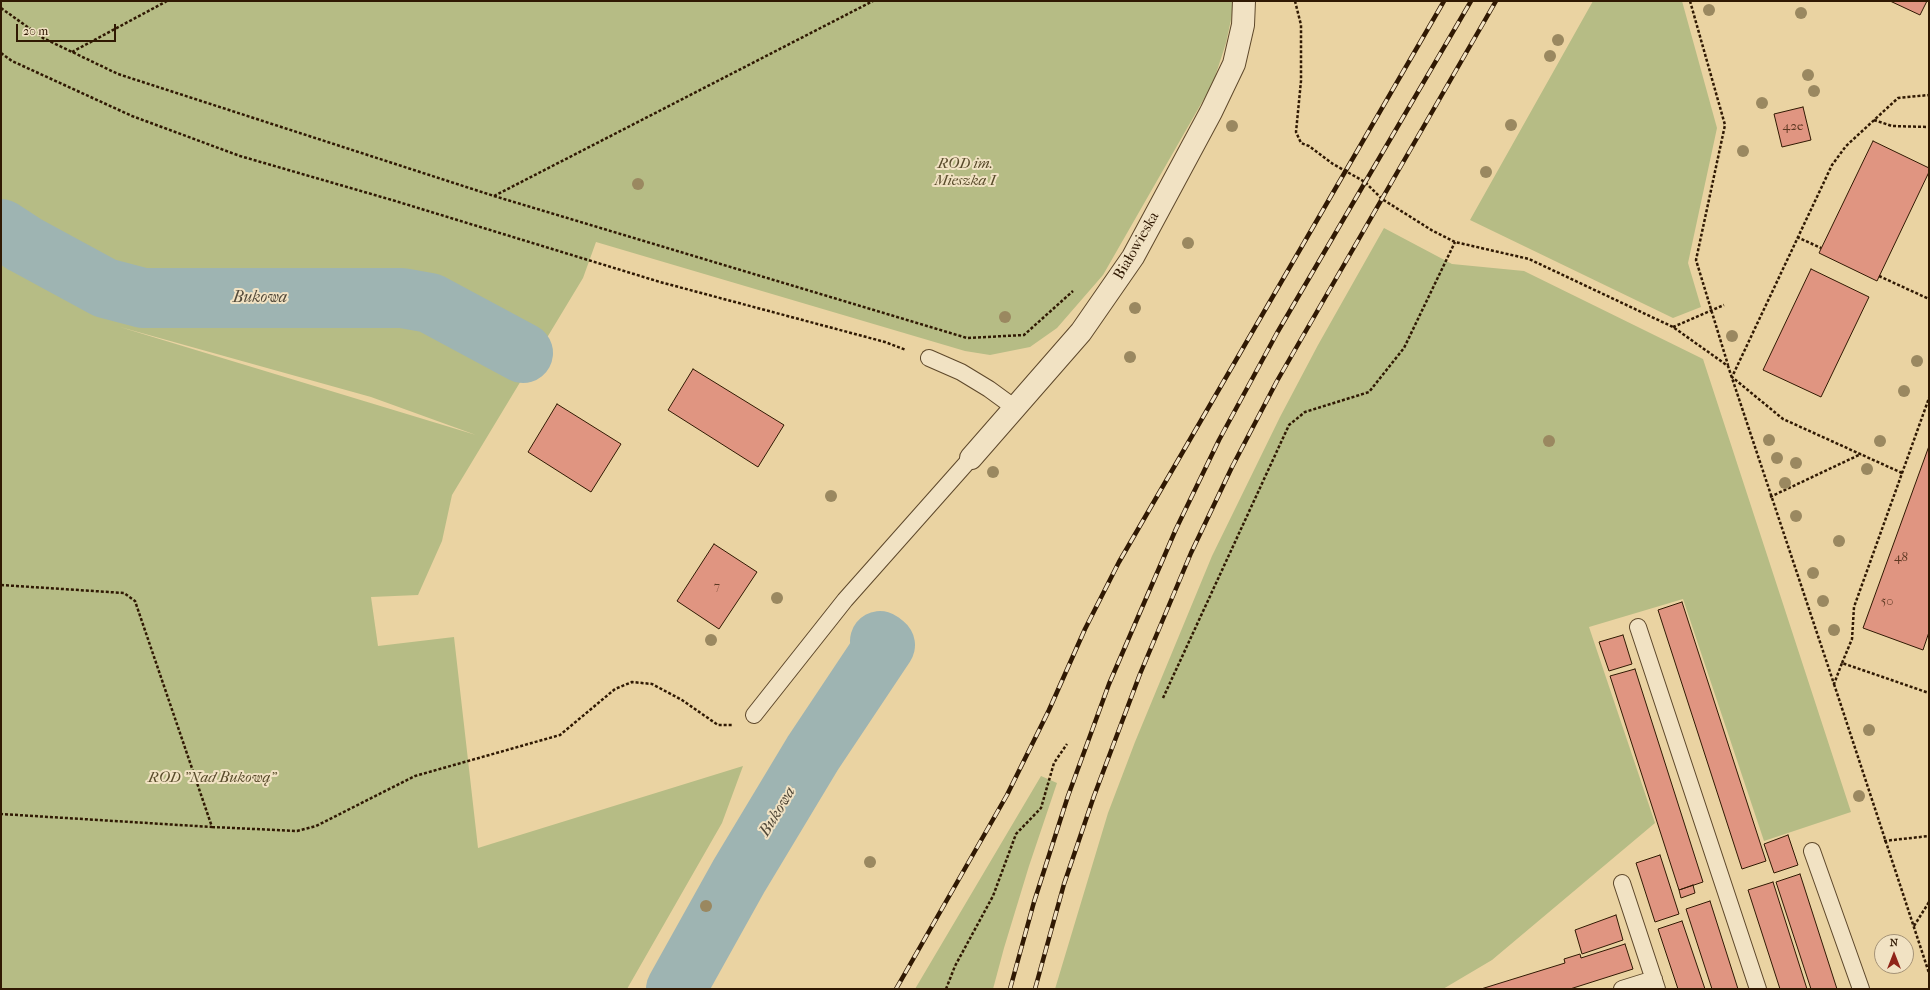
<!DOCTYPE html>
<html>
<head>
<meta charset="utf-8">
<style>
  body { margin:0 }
  #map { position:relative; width:1930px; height:990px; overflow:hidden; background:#ead3a2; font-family:"IM FELL French Canon",serif }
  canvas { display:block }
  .frame { position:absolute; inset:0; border:2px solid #301903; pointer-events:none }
  .north { position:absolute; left:1874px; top:934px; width:40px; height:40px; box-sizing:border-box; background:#f1e2c3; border:1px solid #a49276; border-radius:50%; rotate:0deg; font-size:11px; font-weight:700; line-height:16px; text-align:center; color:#301903 }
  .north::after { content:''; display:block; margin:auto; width:14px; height:18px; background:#8f2418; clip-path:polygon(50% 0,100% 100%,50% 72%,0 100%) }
  .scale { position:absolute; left:16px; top:24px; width:100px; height:18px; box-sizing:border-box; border:2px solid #301903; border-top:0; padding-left:5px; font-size:12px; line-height:14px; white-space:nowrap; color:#301903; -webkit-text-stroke:3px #f1e2c3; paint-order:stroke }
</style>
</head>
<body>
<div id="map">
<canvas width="1930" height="990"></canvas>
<div class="frame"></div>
<div class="north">N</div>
<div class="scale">20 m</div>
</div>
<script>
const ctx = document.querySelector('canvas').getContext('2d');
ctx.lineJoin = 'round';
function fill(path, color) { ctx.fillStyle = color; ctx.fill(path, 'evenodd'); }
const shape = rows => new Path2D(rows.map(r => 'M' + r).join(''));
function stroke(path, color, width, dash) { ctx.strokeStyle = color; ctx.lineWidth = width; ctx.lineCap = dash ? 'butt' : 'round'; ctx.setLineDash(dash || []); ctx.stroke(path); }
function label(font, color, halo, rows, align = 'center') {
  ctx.font = font + ' "IM FELL French Canon",serif'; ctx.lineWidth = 4; ctx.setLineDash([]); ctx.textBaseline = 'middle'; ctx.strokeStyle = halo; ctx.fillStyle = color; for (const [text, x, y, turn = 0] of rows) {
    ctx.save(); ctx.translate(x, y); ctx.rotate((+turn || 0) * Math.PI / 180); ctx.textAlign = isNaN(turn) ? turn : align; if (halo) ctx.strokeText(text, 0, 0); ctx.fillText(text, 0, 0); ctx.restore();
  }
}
const green = shape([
  [1,1,1235,1,1226,43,1213,83,1103,275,1057,328,1030,347,990,355,965,351,596,242,583,278,452,495,442,541,418,595,371,597,378,646,454,637,478,848,743,766,722,823,627,989,1,989],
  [120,327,371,397,476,435],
  [1593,1,1682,1,1717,128,1688,263,1701,307,1673,318,1470,220],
  [1384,228,1452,264,1524,271,1703,359,1851,812,1764,841,1683,599,1589,627,1655,823,1492,960,1443,989,1055,989,1108,813,1135,742,1212,556,1280,417,1318,345],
  [1041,776,1057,783,1029,866,1004,948,993,989,915,989]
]);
const river = shape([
  [1,229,24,244,105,288,143,298,402,298,430,303,523,353],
  [676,989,739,876,813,753,885,645,880,641]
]);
const building = shape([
  [1890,1,1927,1,1920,15,1890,1],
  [1803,107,1811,140,1782,147,1774,114,1803,107],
  [1873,141,1929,168,1929,172,1877,281,1819,253,1873,141],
  [1811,269,1869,297,1821,397,1763,370,1811,269],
  [693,369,784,425,758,467,668,410,693,369],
  [557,404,621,444,591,492,528,452,557,404],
  [1929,446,1929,632,1923,650,1863,628,1929,446],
  [714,544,757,572,719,629,677,601,714,544],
  [1682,602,1766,861,1742,869,1658,610,1682,602],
  [1623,635,1632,664,1609,671,1599,642,1623,635],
  [1635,669,1703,882,1679,890,1610,676,1635,669],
  [1788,835,1798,865,1774,873,1764,844,1788,835],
  [1660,855,1679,914,1655,922,1636,863,1660,855],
  [1800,874,1837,989,1811,989,1776,882,1800,874],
  [1773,882,1807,989,1780,989,1748,890,1773,882],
  [1693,885,1695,893,1681,898,1679,890,1693,885],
  [1710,901,1738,989,1712,989,1686,909,1710,901],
  [1616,915,1623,940,1582,954,1575,930,1616,915],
  [1682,921,1705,989,1678,989,1658,929,1682,921],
  [1625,944,1633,969,1570,989,1481,989,1565,963,1564,959,1580,954,1581,958,1625,944]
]);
const path = shape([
  [1295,1,1301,25,1301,81,1296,132,1301,143,1309,146,1333,164,1365,182,1382,199,1433,231,1455,242,1529,259,1673,327,1728,366,1834,684,1842,663,1929,693],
  [1690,1,1725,125,1696,260,1728,365],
  [1,8,43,38,118,74,494,196,967,338,1024,335,1073,291],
  [72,52,167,1],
  [1,53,12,61,132,116,240,156,392,200,660,282,885,342,906,350],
  [1874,120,1892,126,1929,127],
  [494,196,873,1],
  [1797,237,1821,248],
  [1879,276,1929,299],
  [1673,327,1724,305],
  [1902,473,1783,419,1732,377,1832,165,1846,146,1898,98,1929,95],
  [1770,497,1861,454],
  [1,585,124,593,135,601,212,827,1,814],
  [1842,663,1852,639,1854,607,1929,398],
  [1834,684,1929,973],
  [1163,698,1289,425,1305,412,1369,392,1404,348,1455,242],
  [212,827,297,831,316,826,415,776,560,735,615,689,632,682,652,684,682,700,718,725,732,725],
  [1884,841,1929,836],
  [1914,926,1929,902],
  [946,989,955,966,993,896,1016,834,1041,808,1054,763,1067,744],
  [1929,989,1929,988]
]);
const service = shape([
  [929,358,961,372,989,389,1015,408],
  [1638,627,1758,989],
  [754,715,845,600,971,458],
  [1812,851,1861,989],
  [1622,883,1657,989],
  [1622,989,1654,979]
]);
const minor = shape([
  [971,458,1081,332,1133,257,1211,112,1234,64,1243,25,1244,1]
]);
const rail = shape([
  [896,989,1007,795,1049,710,1085,629,1119,562,1444,1],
  [1010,989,1034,902,1068,796,1109,684,1176,529,1219,440,1277,333,1471,1],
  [1035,989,1064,884,1094,796,1140,674,1191,553,1232,467,1277,381,1496,1]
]);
const trees = [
  [1709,10],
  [1801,13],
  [1558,40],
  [1550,56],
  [1808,75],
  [1814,91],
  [1762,103],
  [1511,125],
  [1232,126],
  [1743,151],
  [1486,172],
  [638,184],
  [1188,243],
  [1135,308],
  [1005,317],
  [1732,336],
  [1130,357],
  [1917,361],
  [1904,391],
  [1769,440],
  [1549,441],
  [1880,441],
  [1777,458],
  [1796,463],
  [1867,469],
  [993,472],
  [1785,483],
  [831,496],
  [1796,516],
  [1839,541],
  [1813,573],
  [777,598],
  [1823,601],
  [1834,630],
  [711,640],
  [1869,730],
  [1859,796],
  [870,862],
  [706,906]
];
const numberNames = [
  ["42e",1793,127],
  ["48",1901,558],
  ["7",717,587],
  ["50",1887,602]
];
const parkNames = [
  ["ROD im.",965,164],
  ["Mieszka I",965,181],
  ["ROD \"Nad Bukową\"",212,778]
];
const streetNames = [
  ["Białowieska",1137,246,-60]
];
const waterNames = [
  ["Bukowa",260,298],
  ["Bukowa",778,812,-59]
];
fill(green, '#b6bc85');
stroke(river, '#9eb4b2', 60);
fill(building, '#e09581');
stroke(building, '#301903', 1);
stroke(service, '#5e482b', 18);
stroke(minor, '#5e482b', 24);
stroke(path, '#301903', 2.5, [3, 2]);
stroke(service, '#f1e2c3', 16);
stroke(minor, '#f1e2c3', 22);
stroke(rail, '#301903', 4.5);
stroke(rail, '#f1e2c3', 3, [9]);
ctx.fillStyle = '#9a8860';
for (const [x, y] of trees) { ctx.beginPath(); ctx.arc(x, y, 6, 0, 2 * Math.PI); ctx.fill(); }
label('13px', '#5c3822', null, numberNames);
label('italic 15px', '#584a2a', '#f1e2c3', parkNames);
label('15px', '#301903', '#f1e2c3', streetNames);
label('italic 16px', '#514838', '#f1e2c3', waterNames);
</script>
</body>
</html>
